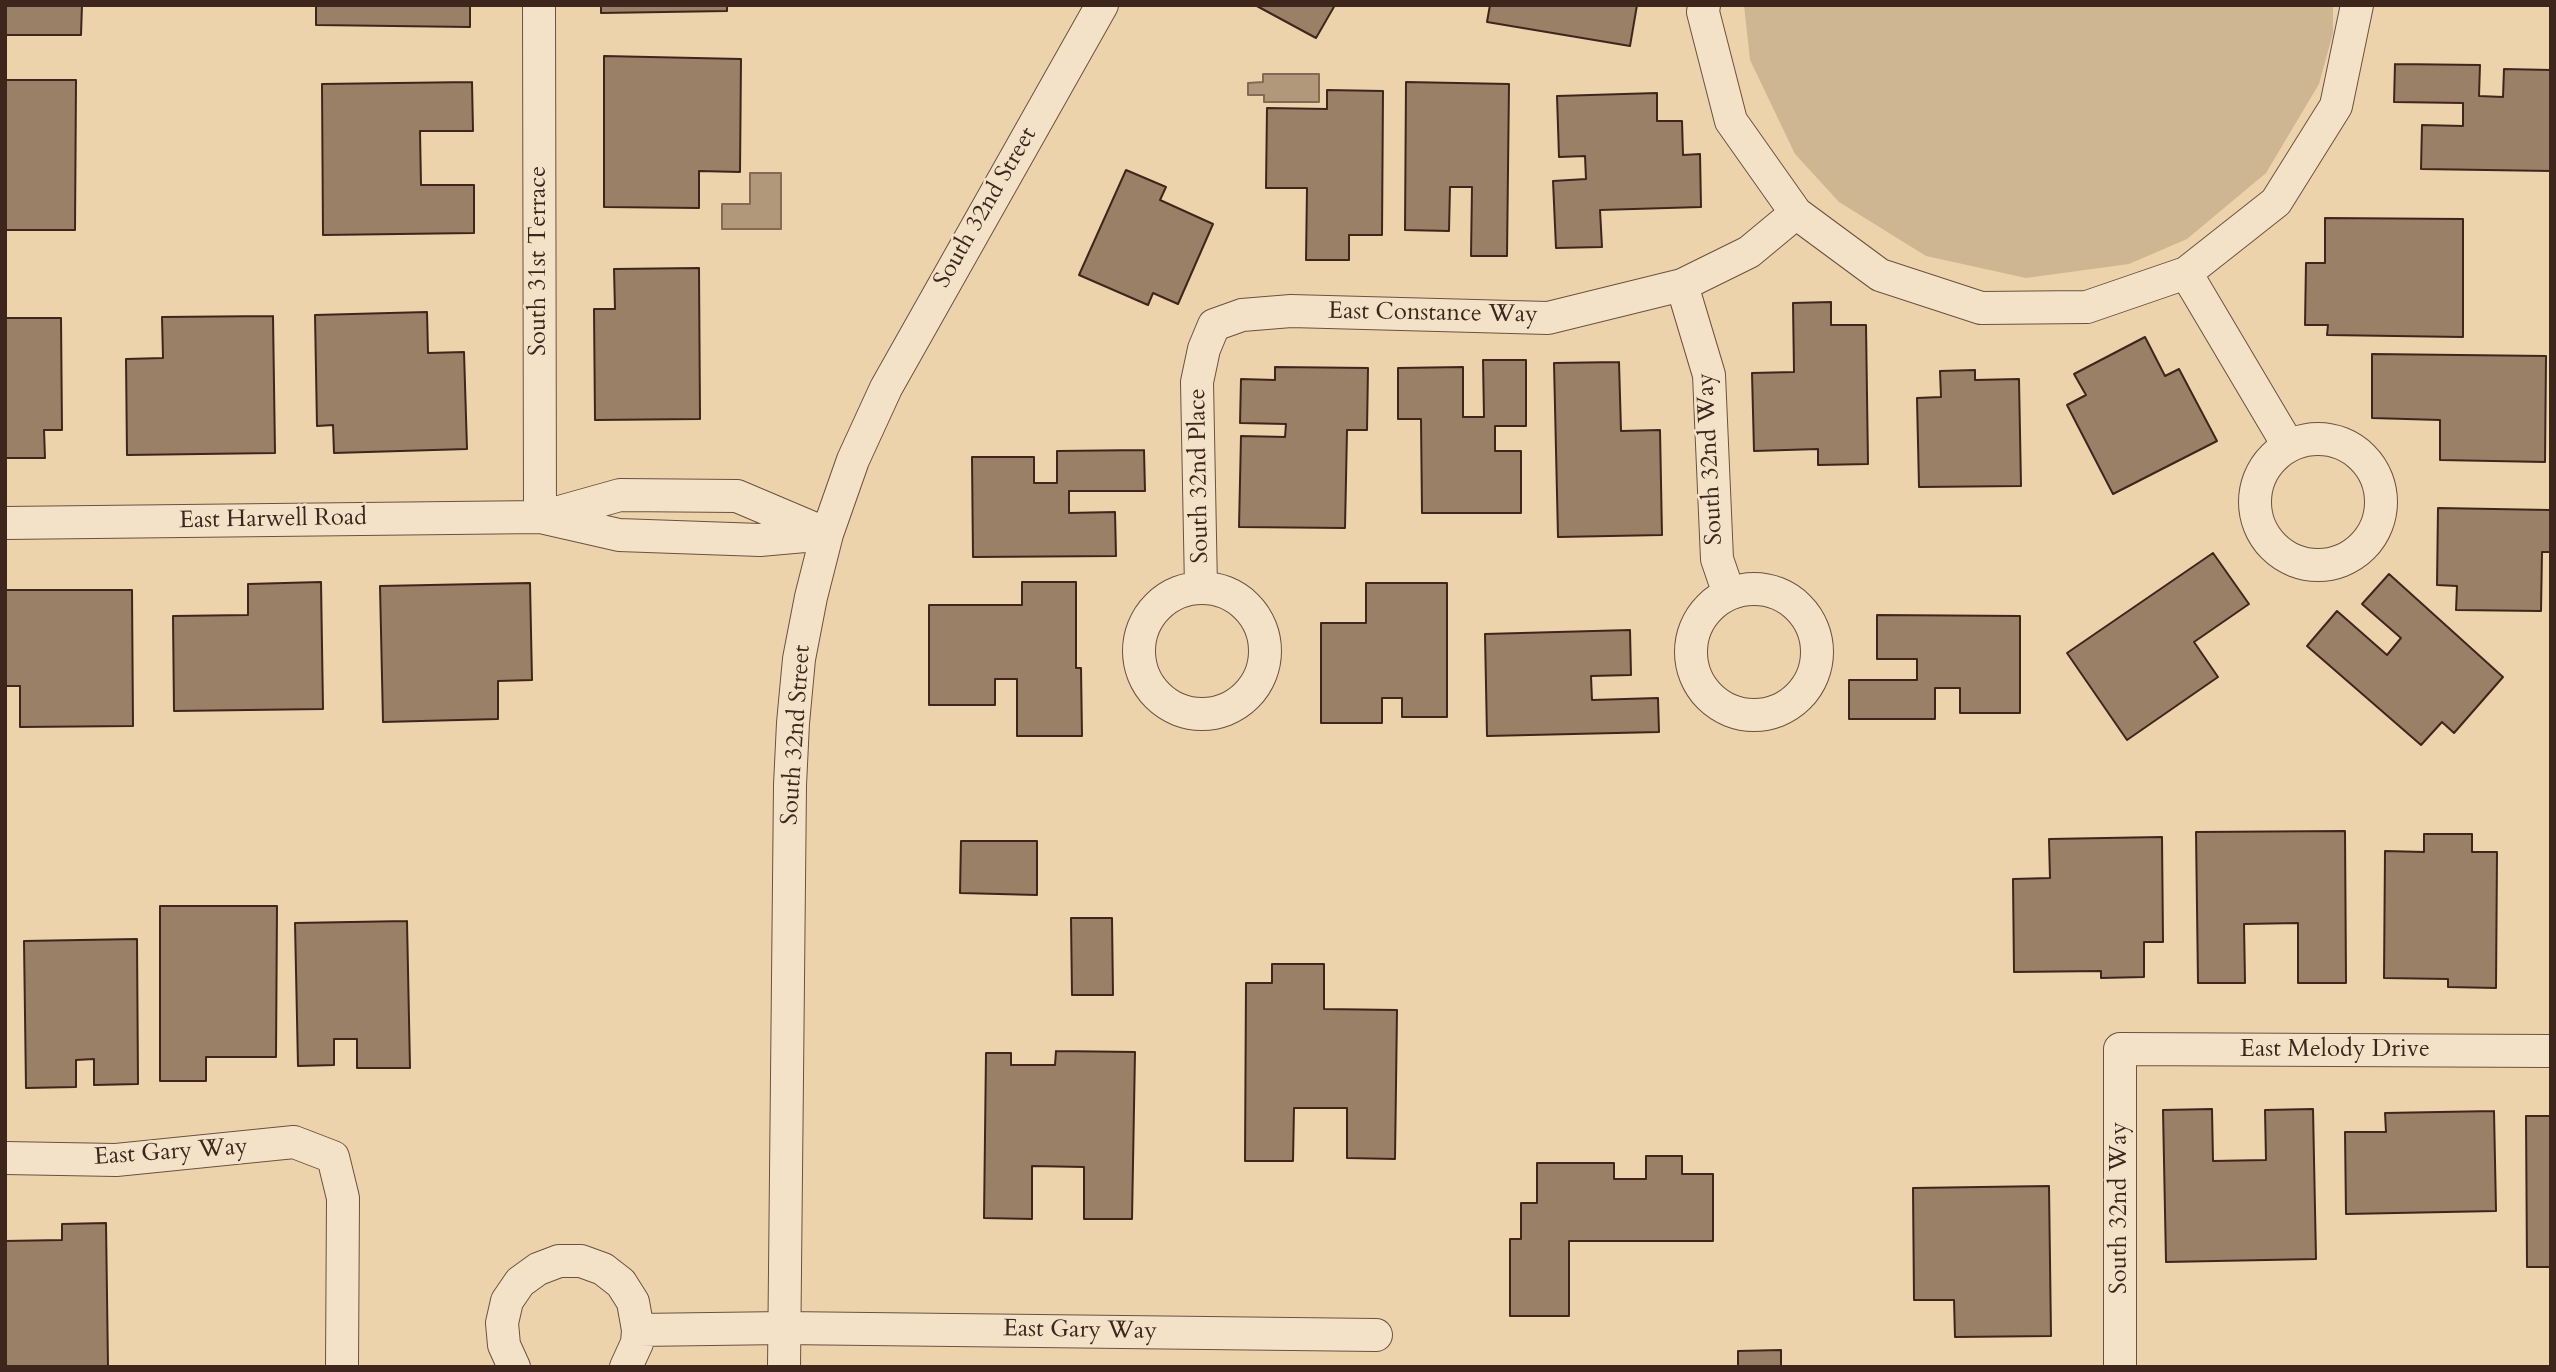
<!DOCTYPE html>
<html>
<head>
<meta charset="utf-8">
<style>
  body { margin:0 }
  #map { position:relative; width:2556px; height:1372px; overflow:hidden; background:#edd3ab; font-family:Cardo,serif }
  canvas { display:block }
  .frame { position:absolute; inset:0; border:7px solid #3e261d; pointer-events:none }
</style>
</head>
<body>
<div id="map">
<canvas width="2556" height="1372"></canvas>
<div class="frame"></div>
</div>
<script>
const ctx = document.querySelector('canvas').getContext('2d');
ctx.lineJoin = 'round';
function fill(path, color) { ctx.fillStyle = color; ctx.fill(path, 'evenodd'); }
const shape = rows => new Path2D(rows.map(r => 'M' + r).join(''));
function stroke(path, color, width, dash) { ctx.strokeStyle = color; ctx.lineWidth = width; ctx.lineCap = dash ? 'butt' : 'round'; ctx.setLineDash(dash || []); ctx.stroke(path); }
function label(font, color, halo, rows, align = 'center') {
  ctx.font = font + ' Cardo,serif'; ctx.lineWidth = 5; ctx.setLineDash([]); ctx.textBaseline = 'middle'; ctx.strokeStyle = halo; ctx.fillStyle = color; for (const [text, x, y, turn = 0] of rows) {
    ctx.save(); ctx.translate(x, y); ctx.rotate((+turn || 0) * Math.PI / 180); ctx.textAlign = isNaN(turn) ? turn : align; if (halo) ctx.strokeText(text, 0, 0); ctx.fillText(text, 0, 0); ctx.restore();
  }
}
const green = shape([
  [1744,5,2333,5,2333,33,2319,84,2266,173,2187,239,2129,264,2026,278,1926,256,1839,202,1795,154,1750,60]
]);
const water = shape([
  [1263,74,1319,74,1319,102,1264,102,1264,95,1248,95,1248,83,1263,82,1263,74],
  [750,173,781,173,781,229,722,229,722,204,750,204,750,173]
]);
const building = shape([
  [5,5,82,5,81,35,5,35,5,5],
  [316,5,470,5,470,27,316,25,316,5],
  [601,5,727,5,727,11,601,13,601,5],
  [1255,5,1335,5,1316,38,1255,5],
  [1490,5,1637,5,1630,46,1487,22,1490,5],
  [604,56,741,59,740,172,699,171,699,208,604,207,604,56],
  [2395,64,2480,65,2479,96,2503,97,2504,69,2551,70,2551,171,2421,169,2422,125,2463,126,2463,103,2394,102,2395,64],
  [5,80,76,80,75,230,5,230,5,80],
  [472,82,473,131,420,131,421,185,474,185,474,233,323,235,322,84,472,82],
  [1406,82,1509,84,1507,256,1471,256,1472,187,1450,187,1449,231,1405,230,1406,82],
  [1327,90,1383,91,1382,235,1349,235,1349,260,1306,260,1307,188,1266,188,1267,108,1327,109,1327,90],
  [1657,93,1657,121,1682,121,1683,155,1700,154,1701,207,1600,210,1602,247,1556,248,1553,181,1586,179,1585,156,1559,157,1557,96,1657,93],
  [1126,170,1166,187,1160,200,1213,224,1178,304,1153,293,1148,305,1079,275,1126,170],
  [2325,218,2463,219,2463,337,2327,335,2328,325,2305,325,2306,263,2325,263,2325,218],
  [699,268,700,419,595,420,594,309,615,309,614,269,699,268],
  [1831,302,1831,325,1866,325,1868,464,1818,465,1818,449,1754,451,1752,373,1794,372,1793,303,1831,302],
  [427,312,428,353,464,352,467,449,334,453,333,425,317,426,315,315,427,312],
  [273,316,275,453,127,455,126,359,163,358,162,317,273,316],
  [5,318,61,318,62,430,44,430,45,458,5,458,5,318],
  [2145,337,2165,376,2179,369,2217,441,2113,494,2067,405,2086,395,2074,374,2145,337],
  [2372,354,2546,356,2545,462,2440,460,2440,420,2372,418,2372,354],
  [1483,360,1526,360,1526,426,1495,426,1495,451,1521,451,1521,513,1422,513,1421,419,1398,419,1398,368,1463,367,1463,417,1484,417,1483,360],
  [1619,362,1621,431,1660,430,1662,535,1558,537,1554,363,1619,362],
  [1275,367,1368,368,1367,430,1347,430,1345,528,1239,527,1241,436,1285,437,1286,424,1240,423,1241,379,1275,380,1275,367],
  [1975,370,1975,380,2019,379,2021,486,1919,487,1917,398,1941,397,1940,371,1975,370],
  [1144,450,1145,491,1069,491,1069,513,1115,512,1116,556,973,557,972,457,1034,457,1034,483,1057,483,1057,451,1144,450],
  [2438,508,2550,510,2550,552,2542,552,2541,611,2456,610,2457,586,2437,585,2438,508],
  [2213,553,2249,604,2194,642,2218,677,2127,740,2067,653,2213,553],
  [2389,574,2503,677,2454,733,2442,722,2421,745,2307,646,2337,611,2387,655,2401,638,2362,604,2389,574],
  [321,582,323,709,174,711,173,616,248,615,248,584,321,582],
  [1022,582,1076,582,1076,668,1081,668,1082,736,1017,736,1017,679,995,679,995,705,929,705,929,605,1022,605,1022,582],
  [530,583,532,680,498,681,498,719,383,722,380,586,530,583],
  [1366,583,1447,583,1447,717,1402,717,1402,698,1382,698,1382,723,1321,723,1321,623,1366,623,1366,583],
  [5,590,132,590,133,726,20,727,20,686,5,686,5,590],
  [1877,615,2020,616,2020,713,1960,713,1960,688,1935,688,1935,719,1849,719,1849,680,1917,680,1917,659,1877,659,1877,615],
  [1630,630,1631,675,1591,676,1592,700,1658,698,1659,732,1487,736,1485,634,1630,630],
  [2345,831,2346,983,2298,983,2298,923,2244,924,2245,983,2198,983,2196,832,2345,831],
  [2424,834,2472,834,2472,852,2497,852,2496,988,2448,987,2448,979,2384,978,2385,851,2424,852,2424,834],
  [2162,837,2163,942,2144,942,2144,977,2101,978,2101,971,2014,972,2013,879,2050,878,2049,839,2162,837],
  [961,841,1037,841,1037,895,960,893,961,841],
  [160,906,277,906,276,1057,206,1057,206,1081,160,1081,160,906],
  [1071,918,1112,918,1113,995,1072,995,1071,918],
  [407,921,410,1068,357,1068,357,1039,334,1039,334,1065,298,1066,295,923,407,921],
  [137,939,138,1084,94,1085,94,1059,76,1060,76,1087,26,1088,24,941,137,939],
  [1272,964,1324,964,1324,1009,1397,1010,1395,1159,1347,1158,1347,1108,1294,1108,1293,1161,1245,1161,1246,983,1272,983,1272,964],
  [1056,1051,1135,1052,1132,1219,1084,1219,1084,1167,1032,1166,1032,1219,984,1218,986,1053,1011,1053,1011,1065,1055,1065,1056,1051],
  [2212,1109,2213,1161,2266,1160,2265,1110,2313,1109,2316,1259,2166,1262,2163,1110,2212,1109],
  [2494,1111,2496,1211,2346,1214,2345,1132,2386,1132,2385,1113,2494,1111],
  [2526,1116,2551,1116,2551,1267,2527,1267,2526,1116],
  [1646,1156,1682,1156,1682,1174,1713,1174,1713,1241,1569,1241,1569,1316,1510,1316,1510,1239,1521,1239,1521,1203,1537,1203,1537,1163,1614,1163,1614,1179,1646,1179,1646,1156],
  [2049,1186,2051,1336,1955,1337,1954,1300,1914,1300,1913,1188,2049,1186],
  [106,1223,108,1367,5,1367,5,1241,62,1240,62,1224,106,1223],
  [1781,1350,1781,1367,1738,1367,1738,1351,1781,1350]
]);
const street = shape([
  [539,5,540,517],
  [1704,5,1703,12,1731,121,1796,213,1880,275,1981,308,2087,307,2186,273,2276,202,2336,106,2357,5],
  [2186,273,2288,445],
  [1682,285,1709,375,1717,559,1729,594],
  '2255 502a63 63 0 1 1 126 0a63 63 0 1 1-126 0Z',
  [545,516,620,495,737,496,822,532],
  [5,523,540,517,619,535,760,540,827,534],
  '1139 651a63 63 0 1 1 126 0a63 63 0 1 1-126 0Z',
  [1201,588,1197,382,1204,349,1214,325,1242,315,1291,311,1548,318,1682,285,1749,252,1796,213],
  '1691 652a63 63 0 1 1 126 0a63 63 0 1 1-126 0Z',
  [5,1158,116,1160,294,1142,333,1157,343,1198,342,1367],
  [638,1330,784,1328,1376,1335],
  [514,1367,504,1345,502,1323,507,1301,520,1282,538,1269,559,1261,581,1261,603,1269,621,1283,633,1302,638,1330,637,1343,626,1367],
  [784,1367,790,785,793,723,799,659,811,597,827,534,853,460,886,388,1102,5],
  [2120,1367,2120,1049,2551,1051]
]);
const streetNames = [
  ["South 32nd Street",986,208,-60],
  ["South 31st Terrace",539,261,-90],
  ["East Constance Way",1433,314,1],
  ["South 32nd Way",1711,459,-93],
  ["South 32nd Place",1200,476,-91],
  ["East Harwell Road",273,520,-1],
  ["South 32nd Street",797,735,-86],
  ["East Melody Drive",2335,1050],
  ["East Gary Way",171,1153,-4],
  ["South 32nd Way",2120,1208,-90],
  ["East Gary Way",1080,1331,1]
];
fill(green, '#cfb693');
fill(water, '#b2987b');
stroke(water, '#846a55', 2);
fill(building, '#998067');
stroke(building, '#3e261d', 2);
stroke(street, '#6a5140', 34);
stroke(street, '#f3e2c8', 32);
label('24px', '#3e261d', '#f3e2c8', streetNames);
</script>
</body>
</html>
